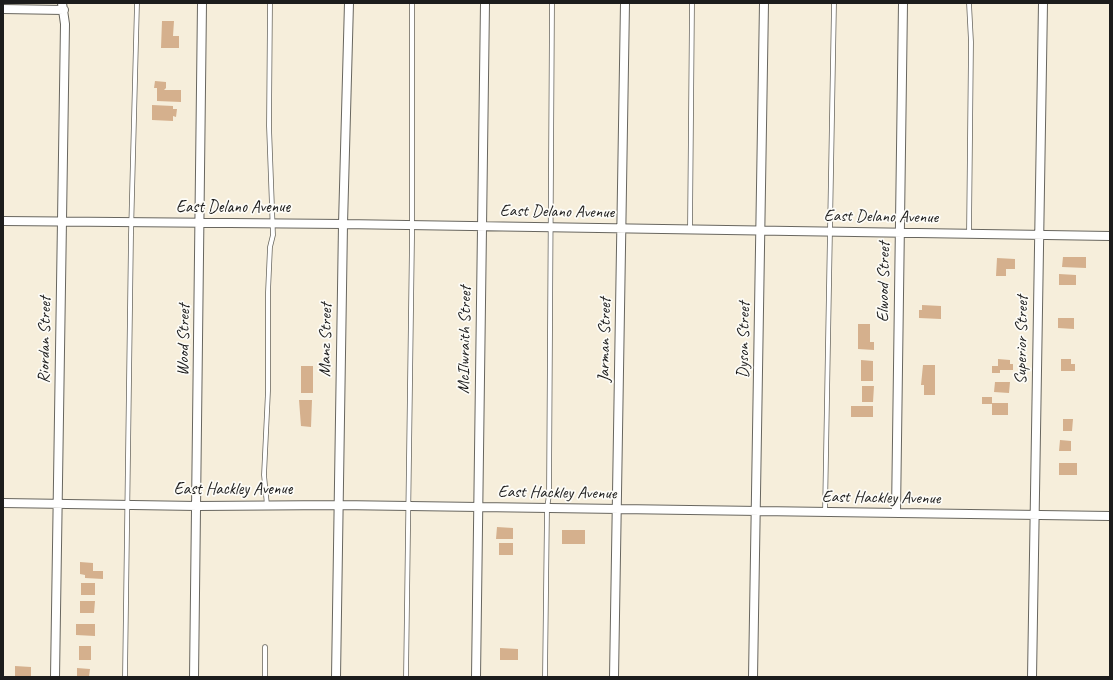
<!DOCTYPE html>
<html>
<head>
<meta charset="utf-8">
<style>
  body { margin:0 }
  #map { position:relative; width:1113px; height:680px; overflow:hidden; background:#f6eedb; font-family:Caveat,sans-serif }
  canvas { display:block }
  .frame { position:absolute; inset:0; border:4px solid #1c1c1c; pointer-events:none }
</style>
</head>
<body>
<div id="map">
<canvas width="1113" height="680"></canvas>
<div class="frame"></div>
</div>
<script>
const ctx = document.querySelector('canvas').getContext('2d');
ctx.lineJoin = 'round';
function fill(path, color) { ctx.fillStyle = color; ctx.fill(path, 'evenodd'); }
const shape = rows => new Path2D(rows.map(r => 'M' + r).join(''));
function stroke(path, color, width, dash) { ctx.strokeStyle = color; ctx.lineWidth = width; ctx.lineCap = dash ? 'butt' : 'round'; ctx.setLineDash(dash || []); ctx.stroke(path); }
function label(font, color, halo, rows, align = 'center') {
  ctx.font = font + ' Caveat,sans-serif'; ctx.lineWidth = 3.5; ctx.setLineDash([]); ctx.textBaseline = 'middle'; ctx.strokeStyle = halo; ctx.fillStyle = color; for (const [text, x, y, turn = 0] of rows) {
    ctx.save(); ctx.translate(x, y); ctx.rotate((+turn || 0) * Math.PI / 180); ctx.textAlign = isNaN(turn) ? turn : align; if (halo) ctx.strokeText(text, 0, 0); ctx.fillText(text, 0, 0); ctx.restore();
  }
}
const building = shape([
  [162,21,174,21,173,36,179,36,179,48,161,48],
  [155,81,166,82,166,88,164,90,181,90,181,102,157,101,157,88,154,88],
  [152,105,173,106,173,109,177,109,176,117,173,116,173,121,152,120],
  [1063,257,1086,257,1086,268,1062,267],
  [997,258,1015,259,1015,269,1006,269,1006,276,996,276],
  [1059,274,1076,275,1076,285,1059,285],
  [922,305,941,306,941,319,919,318,919,310,922,310],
  [1058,318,1074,318,1074,329,1058,328],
  [858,324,870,324,870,342,874,342,874,350,858,349],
  [998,359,1010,360,1010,364,1013,364,1013,370,1000,370,1000,373,992,373,992,366,998,366],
  [1061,359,1071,359,1071,364,1075,364,1075,371,1061,371],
  [861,360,873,361,873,381,861,381],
  [923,365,935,365,935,395,924,395,924,385,921,385],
  [301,366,313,366,313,393,301,393],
  [995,382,1010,382,1009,393,994,392],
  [862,386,874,386,873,402,862,402],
  [982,397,992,397,992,403,1008,403,1008,415,992,415,992,404,982,404],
  [299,400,312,400,311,427,301,426],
  [851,406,873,406,873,417,851,417],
  [1063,419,1073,419,1072,431,1063,431],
  [1060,440,1071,441,1071,451,1059,451],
  [1059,463,1077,463,1077,475,1059,475],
  [497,527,513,528,513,539,496,539],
  [562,530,585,530,585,544,562,544],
  [499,543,513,543,513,555,499,555],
  [80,562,93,563,93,571,103,571,103,579,85,578,85,575,80,574],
  [81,583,95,583,95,595,81,595],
  [80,601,95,601,94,613,80,613],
  [76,624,95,624,95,636,76,635],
  [79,646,91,646,91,660,79,660],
  [500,648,518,649,518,660,500,660],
  [15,666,31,667,31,677,15,677],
  [77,668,90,669,89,677,77,677]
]);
const service = shape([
  [969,3,971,42,969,234],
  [690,229,692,3],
  [267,505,264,475,268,391,268,292,270,247,273,235,269,126,270,3],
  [825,512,834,3],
  [125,677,131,234,137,3],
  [265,677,265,647],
  [406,677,412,237,412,3],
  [545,677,547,508,549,495,552,3]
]);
const minor = shape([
  [3,9,64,10],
  [3,221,343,224,1110,236],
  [3,503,197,506,339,505,1110,516],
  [896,513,903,3],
  [55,677,65,24,62,3],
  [194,677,202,3],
  [336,677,343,224,349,3],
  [476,677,485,3],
  [614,677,625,3],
  [753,677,764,3],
  [1032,677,1043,3]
]);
const streetNames = [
  ["East Delano Avenue",233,208],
  ["East Delano Avenue",557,212,1],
  ["East Delano Avenue",881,217,1],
  ["Elwood Street",884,282,-89],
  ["Riordan Street",45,340,-89],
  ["Wood Street",184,340,-89],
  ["Manz Street",326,340,-89],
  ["McIlwraith Street",465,340,-89],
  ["Jarman Street",605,340,-89],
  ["Dyson Street",744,340,-89],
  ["Superior Street",1022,340,-89],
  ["East Hackley Avenue",233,490],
  ["East Hackley Avenue",557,493,1],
  ["East Hackley Avenue",881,498,1]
];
fill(building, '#d5b08d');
stroke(service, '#68665f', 5.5);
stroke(minor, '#68665f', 10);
stroke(service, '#fff', 4);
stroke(minor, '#fff', 8);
label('17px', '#1c1c1c', '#fdfcf7', streetNames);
</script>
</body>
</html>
